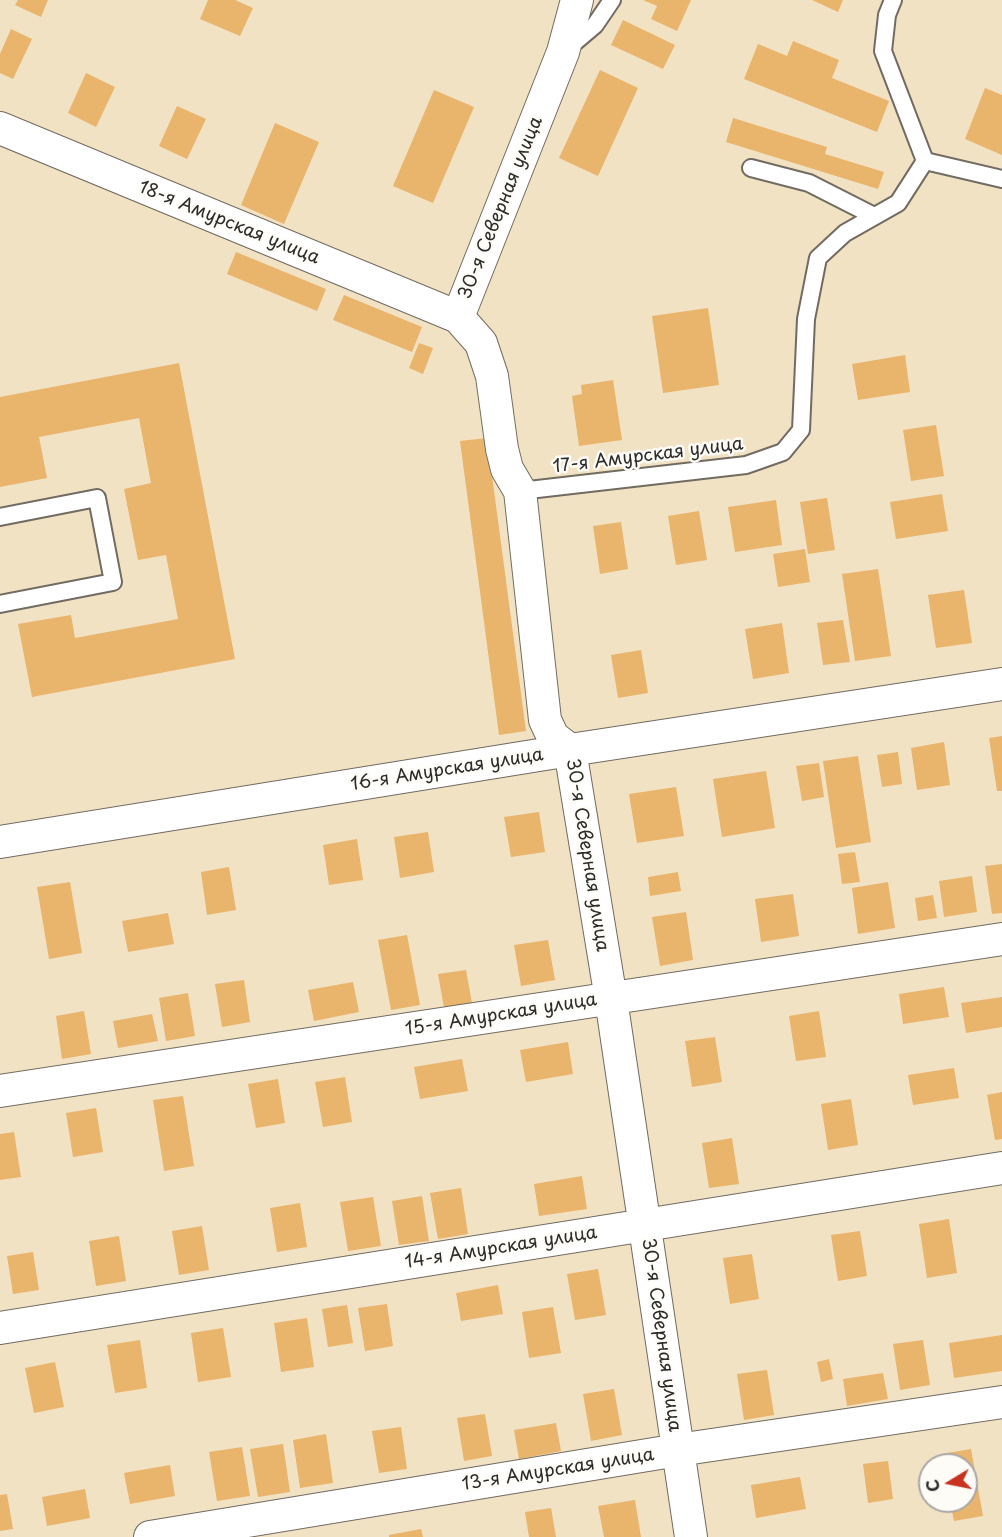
<!DOCTYPE html>
<html>
<head>
<meta charset="utf-8">
<style>
  body { margin:0 }
  #map { position:relative; width:1002px; height:1537px; overflow:hidden; background:#f2e2c4; font-family:"Playpen Sans",sans-serif }
  canvas { display:block }
  .north { position:absolute; left:918px; top:1453px; width:60px; height:60px; box-sizing:border-box; background:#fdfcf7; border:2px solid #a9a8a5; border-radius:50%; rotate:260deg; font-size:16px; font-weight:700; line-height:24px; text-align:center; color:#2b2b2b }
  .north::after { content:''; display:block; margin:auto; width:21px; height:27px; background:#c8321e; clip-path:polygon(50% 0,100% 100%,50% 72%,0 100%) }
</style>
</head>
<body>
<div id="map">
<canvas width="1002" height="1537"></canvas>
<div class="north">С</div>
</div>
<script>
const ctx = document.querySelector('canvas').getContext('2d');
ctx.lineJoin = 'round';
function fill(path, color) { ctx.fillStyle = color; ctx.fill(path, 'evenodd'); }
const shape = rows => new Path2D(rows.map(r => 'M' + r).join(''));
function stroke(path, color, width, dash) { ctx.strokeStyle = color; ctx.lineWidth = width; ctx.lineCap = dash ? 'butt' : 'round'; ctx.setLineDash(dash || []); ctx.stroke(path); }
function label(font, color, halo, rows, align = 'center') {
  ctx.font = font + ' "Playpen Sans",sans-serif'; ctx.lineWidth = 5; ctx.setLineDash([]); ctx.textBaseline = 'middle'; ctx.strokeStyle = halo; ctx.fillStyle = color; for (const [text, x, y, turn = 0] of rows) {
    ctx.save(); ctx.translate(x, y); ctx.rotate((+turn || 0) * Math.PI / 180); ctx.textAlign = isNaN(turn) ? turn : align; if (halo) ctx.strokeText(text, 0, 0); ctx.fillText(text, 0, 0); ctx.restore();
  }
}
const building = shape([
  [18,0,48,0,41,17,15,5],
  [208,0,235,0,253,8,240,36,200,19],
  [643,0,691,0,677,31,651,19,657,6],
  [812,0,843,0,838,12],
  [623,20,675,45,663,69,611,45],
  [11,29,32,39,13,79,0,73,0,54],
  [793,41,839,60,832,78,889,101,877,132,744,79,758,44,787,56],
  [600,70,638,88,598,176,559,158],
  [86,73,115,87,96,127,68,113],
  [985,88,1002,95,1002,155,965,139],
  [434,90,474,107,433,203,393,186],
  [177,106,206,119,187,159,159,146],
  [733,118,827,147,825,154,884,172,878,189,726,142],
  [275,123,319,142,284,224,241,205],
  [236,252,326,289,317,311,227,274],
  [344,295,422,327,412,352,333,320],
  [708,308,719,385,663,393,652,316],
  [419,343,433,348,423,374,409,368],
  [905,355,910,392,858,400,852,364],
  [179,363,235,659,32,697,18,624,71,615,75,638,178,619,166,555,138,560,124,489,151,483,139,418,39,437,47,478,0,487,0,397],
  [613,380,622,440,579,446,572,396,582,394,581,385],
  [936,425,944,476,911,481,903,430],
  [487,438,526,731,499,735,460,441],
  [942,494,948,531,896,539,890,502],
  [827,498,835,550,808,554,800,502],
  [776,500,782,545,735,552,728,507],
  [699,511,707,560,676,565,668,516],
  [621,522,628,569,600,574,593,526],
  [805,549,810,582,778,587,773,554],
  [878,569,891,656,855,661,842,574],
  [964,590,972,643,936,648,928,595],
  [843,620,850,662,823,665,817,623],
  [782,623,789,673,753,679,745,629],
  [641,650,648,693,618,698,611,655],
  [1002,736,1002,791,997,791,989,738],
  [944,742,950,785,917,790,911,748],
  [898,752,902,784,882,787,877,755],
  [858,756,871,842,836,848,823,761],
  [819,763,824,797,802,801,796,766],
  [766,771,775,828,722,837,713,779],
  [676,787,684,836,637,843,629,794],
  [539,812,545,852,511,857,504,817],
  [428,832,434,872,400,878,394,837],
  [357,839,363,880,329,885,323,845],
  [855,852,860,882,842,884,838,854],
  [1002,864,1002,913,992,914,985,866],
  [229,867,236,910,207,915,201,872],
  [678,872,681,891,650,896,648,877],
  [972,876,977,912,944,917,939,881],
  [70,882,82,953,49,959,37,887],
  [888,882,895,928,858,934,852,888],
  [793,894,799,936,761,942,755,899],
  [933,895,937,918,918,921,915,898],
  [686,912,693,960,660,966,652,917],
  [168,913,174,944,128,952,122,921],
  [407,935,420,1005,391,1010,378,940],
  [548,940,555,980,521,986,514,945],
  [466,970,472,1003,444,1008,438,974],
  [244,980,250,1022,222,1027,215,984],
  [353,982,359,1012,314,1021,308,990],
  [944,987,949,1017,903,1024,899,994],
  [188,993,195,1036,166,1041,159,998],
  [1002,997,1002,1027,966,1033,961,1003],
  [84,1011,91,1054,62,1059,56,1016],
  [819,1011,826,1057,796,1061,789,1016],
  [152,1014,158,1041,118,1048,113,1021],
  [715,1037,722,1082,692,1087,685,1041],
  [568,1042,573,1074,526,1082,520,1050],
  [462,1059,468,1091,420,1099,414,1067],
  [954,1068,959,1098,913,1105,908,1075],
  [345,1077,352,1122,323,1127,315,1082],
  [278,1079,285,1123,256,1128,248,1084],
  [1002,1092,1002,1139,995,1140,987,1095],
  [183,1096,194,1166,164,1171,153,1100],
  [851,1099,858,1145,828,1150,821,1104],
  [96,1108,103,1152,73,1157,66,1113],
  [14,1132,21,1177,0,1180,0,1134],
  [732,1138,739,1184,709,1188,702,1143],
  [582,1176,587,1209,539,1216,534,1184],
  [461,1188,468,1234,438,1239,430,1193],
  [422,1196,429,1241,399,1245,392,1201],
  [373,1197,381,1246,348,1251,340,1202],
  [300,1203,307,1247,277,1252,270,1208],
  [949,1219,957,1273,927,1278,919,1224],
  [202,1226,209,1270,179,1275,172,1231],
  [860,1231,867,1276,838,1281,831,1235],
  [119,1236,126,1281,96,1286,89,1241],
  [33,1252,39,1290,13,1294,7,1256],
  [752,1254,759,1299,730,1304,723,1258],
  [598,1269,606,1315,575,1320,567,1274],
  [498,1285,503,1314,461,1321,456,1293],
  [387,1304,393,1346,365,1351,358,1308],
  [347,1305,353,1343,328,1347,322,1309],
  [553,1307,561,1353,529,1358,522,1312],
  [307,1318,314,1367,281,1372,274,1323],
  [223,1328,231,1377,198,1382,191,1333],
  [1002,1335,1002,1371,954,1378,949,1343],
  [140,1340,147,1388,115,1393,107,1345],
  [923,1340,930,1385,900,1390,893,1344],
  [829,1359,833,1379,821,1382,817,1362],
  [55,1362,64,1407,34,1413,25,1368],
  [767,1370,774,1415,744,1420,737,1374],
  [883,1373,888,1399,847,1406,843,1379],
  [614,1389,622,1435,591,1441,583,1394],
  [485,1414,492,1456,464,1461,457,1418],
  [556,1423,561,1451,519,1459,514,1430],
  [401,1427,407,1469,379,1473,372,1431],
  [326,1434,333,1483,300,1488,293,1440],
  [283,1444,290,1492,258,1497,250,1449],
  [242,1447,250,1496,217,1501,209,1452],
  [971,1449,983,1516,954,1521,950,1501,966,1501,966,1465,944,1465,942,1454],
  [888,1461,893,1499,868,1503,863,1464],
  [170,1465,175,1496,130,1504,124,1473],
  [800,1477,806,1509,756,1518,751,1485],
  [85,1489,90,1518,47,1526,42,1497],
  [7,1494,13,1529,0,1531,0,1495],
  [635,1500,641,1537,604,1537,598,1506],
  [551,1508,556,1537,529,1537,525,1512],
  [421,1529,423,1537,389,1537,389,1535]
]);
const service = shape([
  [893,0,887,15,883,51,925,161],
  [569,47,595,25,612,0],
  [751,168,809,183,874,216],
  [520,491,746,465,783,452,801,430,806,319,818,258,845,233,898,203,925,161,1002,179],
  [0,517,97,498,113,582,0,604]
]);
const minor = shape([
  [577,0,563,52,458,317,481,343,492,376,502,449,507,469,520,491,545,720,553,737,570,750,611,999,691,1537],
  [0,128,458,317],
  [0,842,570,750,1002,684],
  [0,1091,1002,939],
  [0,1328,1002,1168],
  [150,1537,678,1450,1002,1402]
]);
const streetNames = [
  ["30-я Северная улица",501,208,-68],
  ["18-я Амурская улица",229,223,22],
  ["17-я Амурская улица",648,456,-7],
  ["16-я Амурская улица",447,770,-9],
  ["30-я Северная улица",587,855,81],
  ["15-я Амурская улица",501,1015,-9],
  ["14-я Амурская улица",501,1248,-9],
  ["30-я Северная улица",661,1335,82],
  ["13-я Амурская улица",558,1470,-9]
];
fill(building, '#e9b46b');
stroke(service, '#716b61', 20);
stroke(minor, '#716b61', 34);
stroke(service, '#fff', 16);
stroke(minor, '#fff', 32);
label('18px', '#2b2b2b', '#fdfcf7', streetNames);
</script>
</body>
</html>
